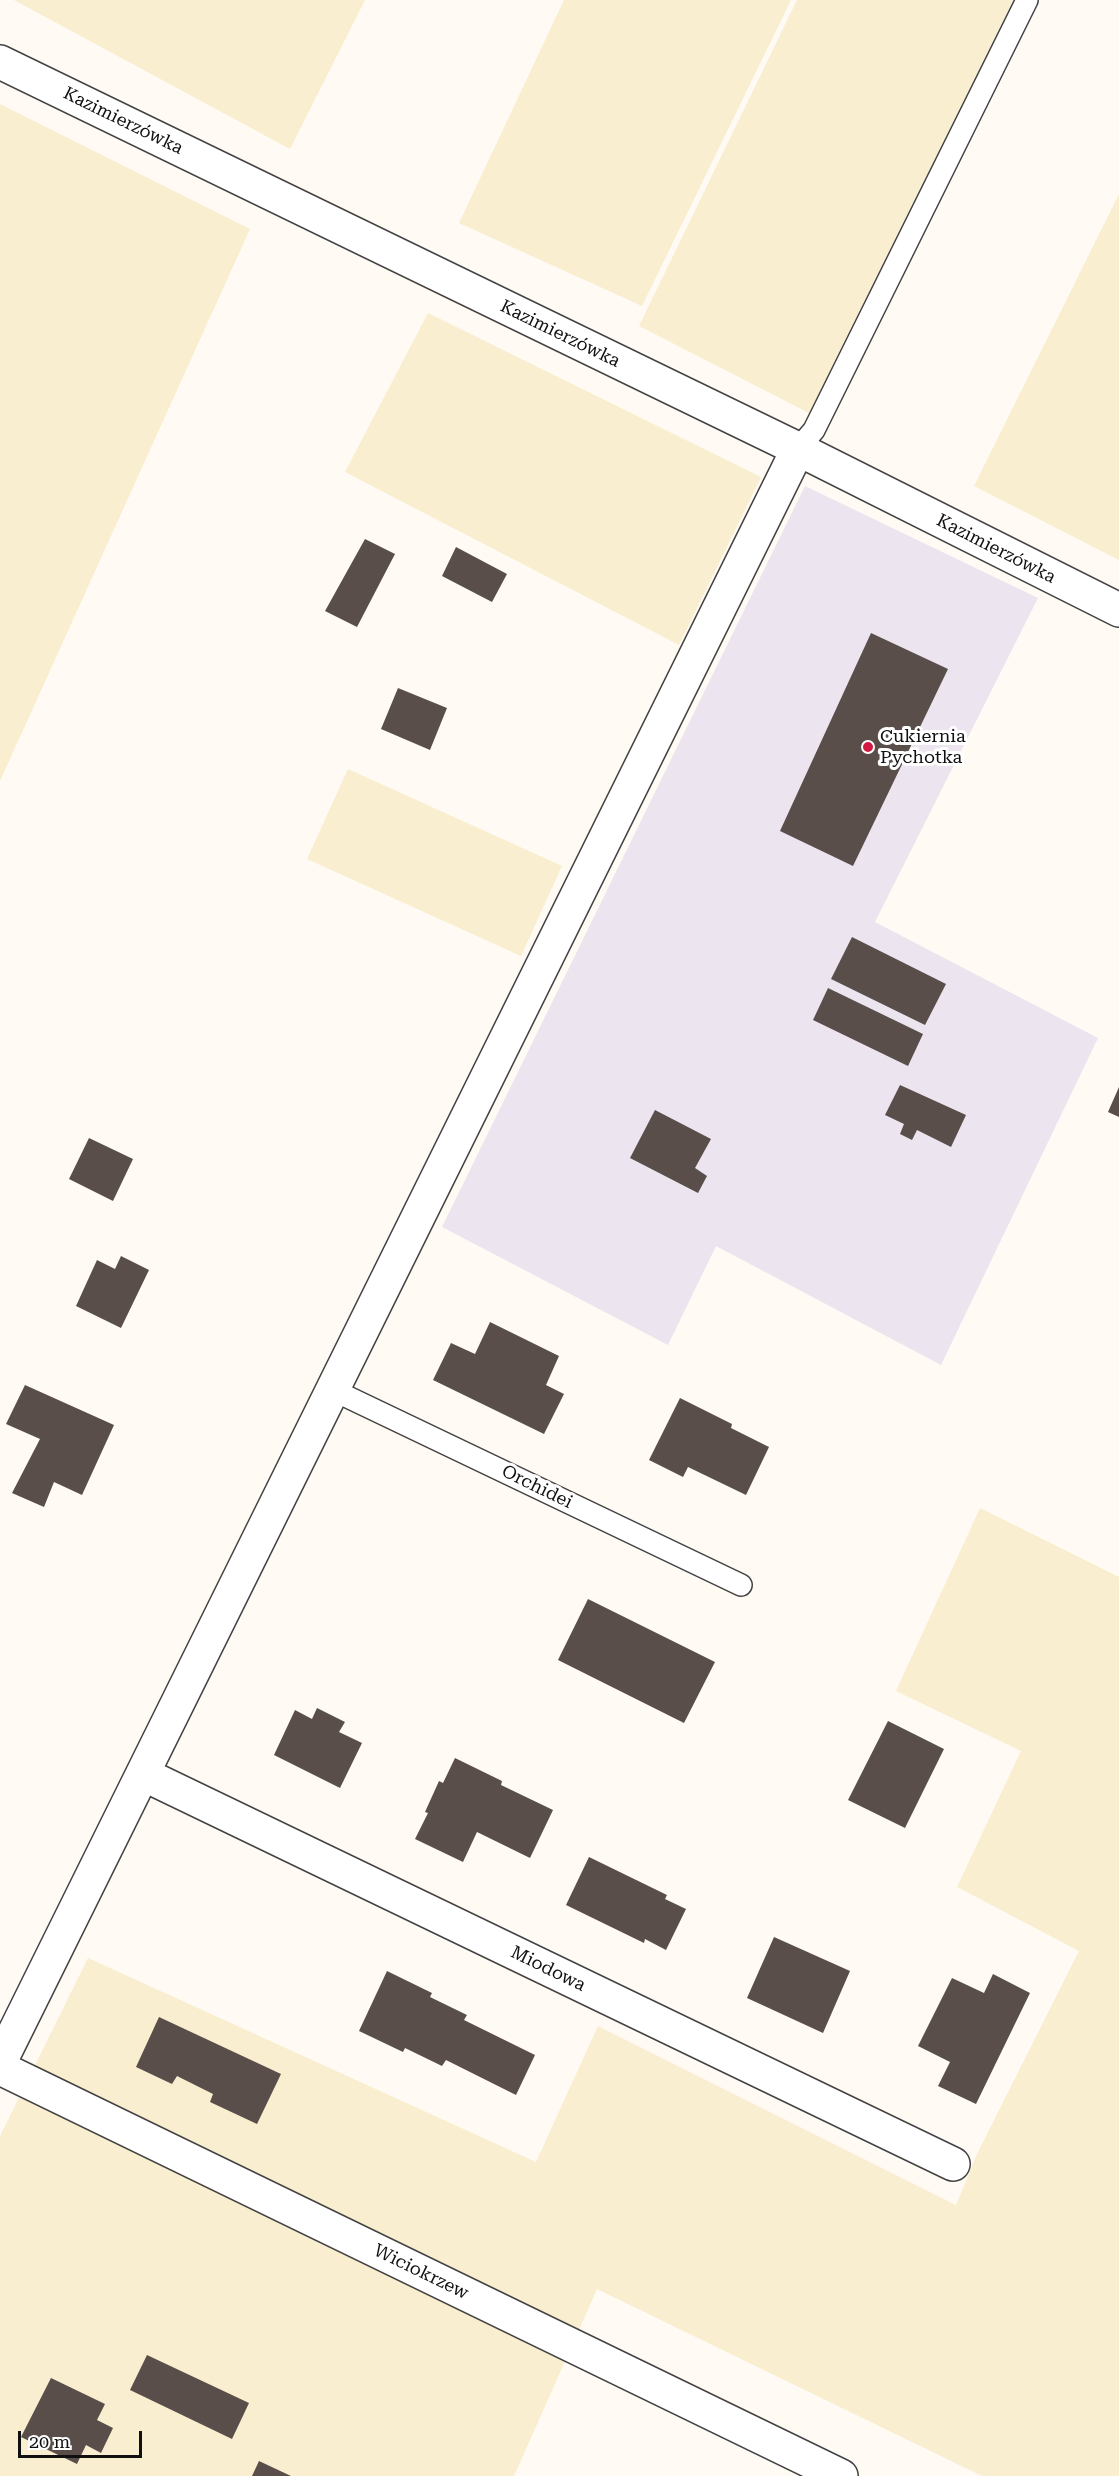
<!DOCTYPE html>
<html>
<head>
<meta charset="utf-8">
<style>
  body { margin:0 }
  #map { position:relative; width:1119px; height:2476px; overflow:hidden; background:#fffaf3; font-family:"Roboto Serif",serif }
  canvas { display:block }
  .scale { position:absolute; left:18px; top:2431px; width:124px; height:27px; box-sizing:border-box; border:3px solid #101010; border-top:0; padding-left:8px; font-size:18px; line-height:21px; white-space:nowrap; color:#101010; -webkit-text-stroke:4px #fff; paint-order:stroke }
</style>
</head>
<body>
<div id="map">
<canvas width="1119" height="2476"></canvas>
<div class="scale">20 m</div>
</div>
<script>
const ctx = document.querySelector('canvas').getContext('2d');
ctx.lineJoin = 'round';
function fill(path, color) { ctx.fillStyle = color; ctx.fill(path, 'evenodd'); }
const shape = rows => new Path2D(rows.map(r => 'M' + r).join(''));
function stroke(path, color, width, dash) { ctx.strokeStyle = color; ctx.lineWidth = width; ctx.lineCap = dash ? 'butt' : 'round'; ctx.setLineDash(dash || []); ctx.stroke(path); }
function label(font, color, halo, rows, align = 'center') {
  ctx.font = font + ' "Roboto Serif",serif'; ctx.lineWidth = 6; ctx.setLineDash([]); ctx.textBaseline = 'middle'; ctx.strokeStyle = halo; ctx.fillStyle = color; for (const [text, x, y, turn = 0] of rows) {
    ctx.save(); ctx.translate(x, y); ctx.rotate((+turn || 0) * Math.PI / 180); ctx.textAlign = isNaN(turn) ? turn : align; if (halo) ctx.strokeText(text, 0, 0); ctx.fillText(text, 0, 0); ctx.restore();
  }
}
const industrial = shape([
  [805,486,1038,598,875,922,1098,1038,941,1365,716,1246,668,1345,442,1227]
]);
const farmland = shape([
  [14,0,365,0,290,149],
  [564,0,791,0,642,306,459,223],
  [797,0,1013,0,809,413,639,326],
  [0,104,250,229,0,781],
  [1119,194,1119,560,974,486],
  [428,313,761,477,679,645,345,472],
  [348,769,562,866,521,956,307,859],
  [980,1508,1119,1577,1119,2476,982,2476,597,2289,514,2476,0,2476,0,2136,88,1958,536,2162,598,2026,956,2205,977,2154,1079,1951,957,1887,1021,1751,896,1691]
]);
const building = shape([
  [365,539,395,554,357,627,325,611],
  [456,547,507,574,492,602,442,576],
  [871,633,948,669,853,866,780,831],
  [398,688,447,708,430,750,381,729],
  [852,937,946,984,925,1025,831,979],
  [828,988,923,1034,908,1066,813,1020],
  [900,1085,966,1115,951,1147,917,1130,912,1140,900,1134,904,1124,885,1115],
  [1119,1087,1119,1117,1108,1112],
  [655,1110,711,1139,695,1168,707,1176,698,1193,630,1158],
  [89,1138,133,1159,113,1201,69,1179],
  [121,1256,149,1270,121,1328,76,1306,97,1260,115,1269],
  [490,1322,559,1356,546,1385,564,1394,544,1434,433,1380,451,1343,475,1354],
  [25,1385,114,1425,82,1495,54,1482,44,1507,12,1493,40,1439,6,1424],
  [680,1398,732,1424,731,1428,769,1447,746,1495,688,1467,683,1477,649,1460],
  [588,1599,715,1662,684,1723,558,1660],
  [317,1708,345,1722,339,1732,362,1743,340,1788,274,1755,295,1710,312,1719],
  [888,1721,944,1749,905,1828,848,1800],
  [455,1758,502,1781,501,1785,553,1810,530,1858,477,1832,463,1862,415,1839,428,1813,425,1812,439,1781,443,1783],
  [589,1857,667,1895,665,1899,686,1909,666,1950,645,1939,644,1943,566,1905],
  [774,1937,850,1971,823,2033,747,1998],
  [387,1971,432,1993,430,1997,467,2015,464,2020,535,2055,516,2095,446,2060,442,2066,405,2048,403,2052,359,2031],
  [993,1974,1030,1993,976,2104,938,2086,950,2062,918,2046,952,1978,984,1993],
  [159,2017,281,2074,257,2124,210,2102,213,2094,177,2076,172,2084,136,2067],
  [147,2355,249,2403,232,2439,130,2390],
  [51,2378,105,2404,97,2420,113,2428,101,2453,86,2445,77,2464,21,2437],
  [259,2461,291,2476,252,2476]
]);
const service = shape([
  [798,449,814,430,1027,0],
  [333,1390,741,1585]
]);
const minor = shape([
  [0,62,798,449,1119,610],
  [143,1774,953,2164],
  [0,2062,798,449],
  [0,2068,841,2476]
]);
const markers = [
  [868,747,6,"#d01840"]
];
const streetNames = [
  ["Kazimierzówka",123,121,26],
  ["Kazimierzówka",560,334,26],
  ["Kazimierzówka",996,549,27],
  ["Orchidei",537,1487,26],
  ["Miodowa",548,1969,26],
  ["Wiciokrzew",421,2272,26]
];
const poiNames = [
  ["Cukiernia",880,737],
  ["Pychotka",880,758]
];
fill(industrial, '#ece4ef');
fill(farmland, '#f9eecf');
fill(building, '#5a4e4b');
stroke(service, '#434343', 24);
stroke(minor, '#434343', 36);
stroke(service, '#fff', 21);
stroke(minor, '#fff', 33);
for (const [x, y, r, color] of markers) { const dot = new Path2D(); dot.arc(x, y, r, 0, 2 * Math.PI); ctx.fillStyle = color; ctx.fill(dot); stroke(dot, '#fff', 2); }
label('18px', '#101010', '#fff', streetNames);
label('18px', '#101010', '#fff', poiNames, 'left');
</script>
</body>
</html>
